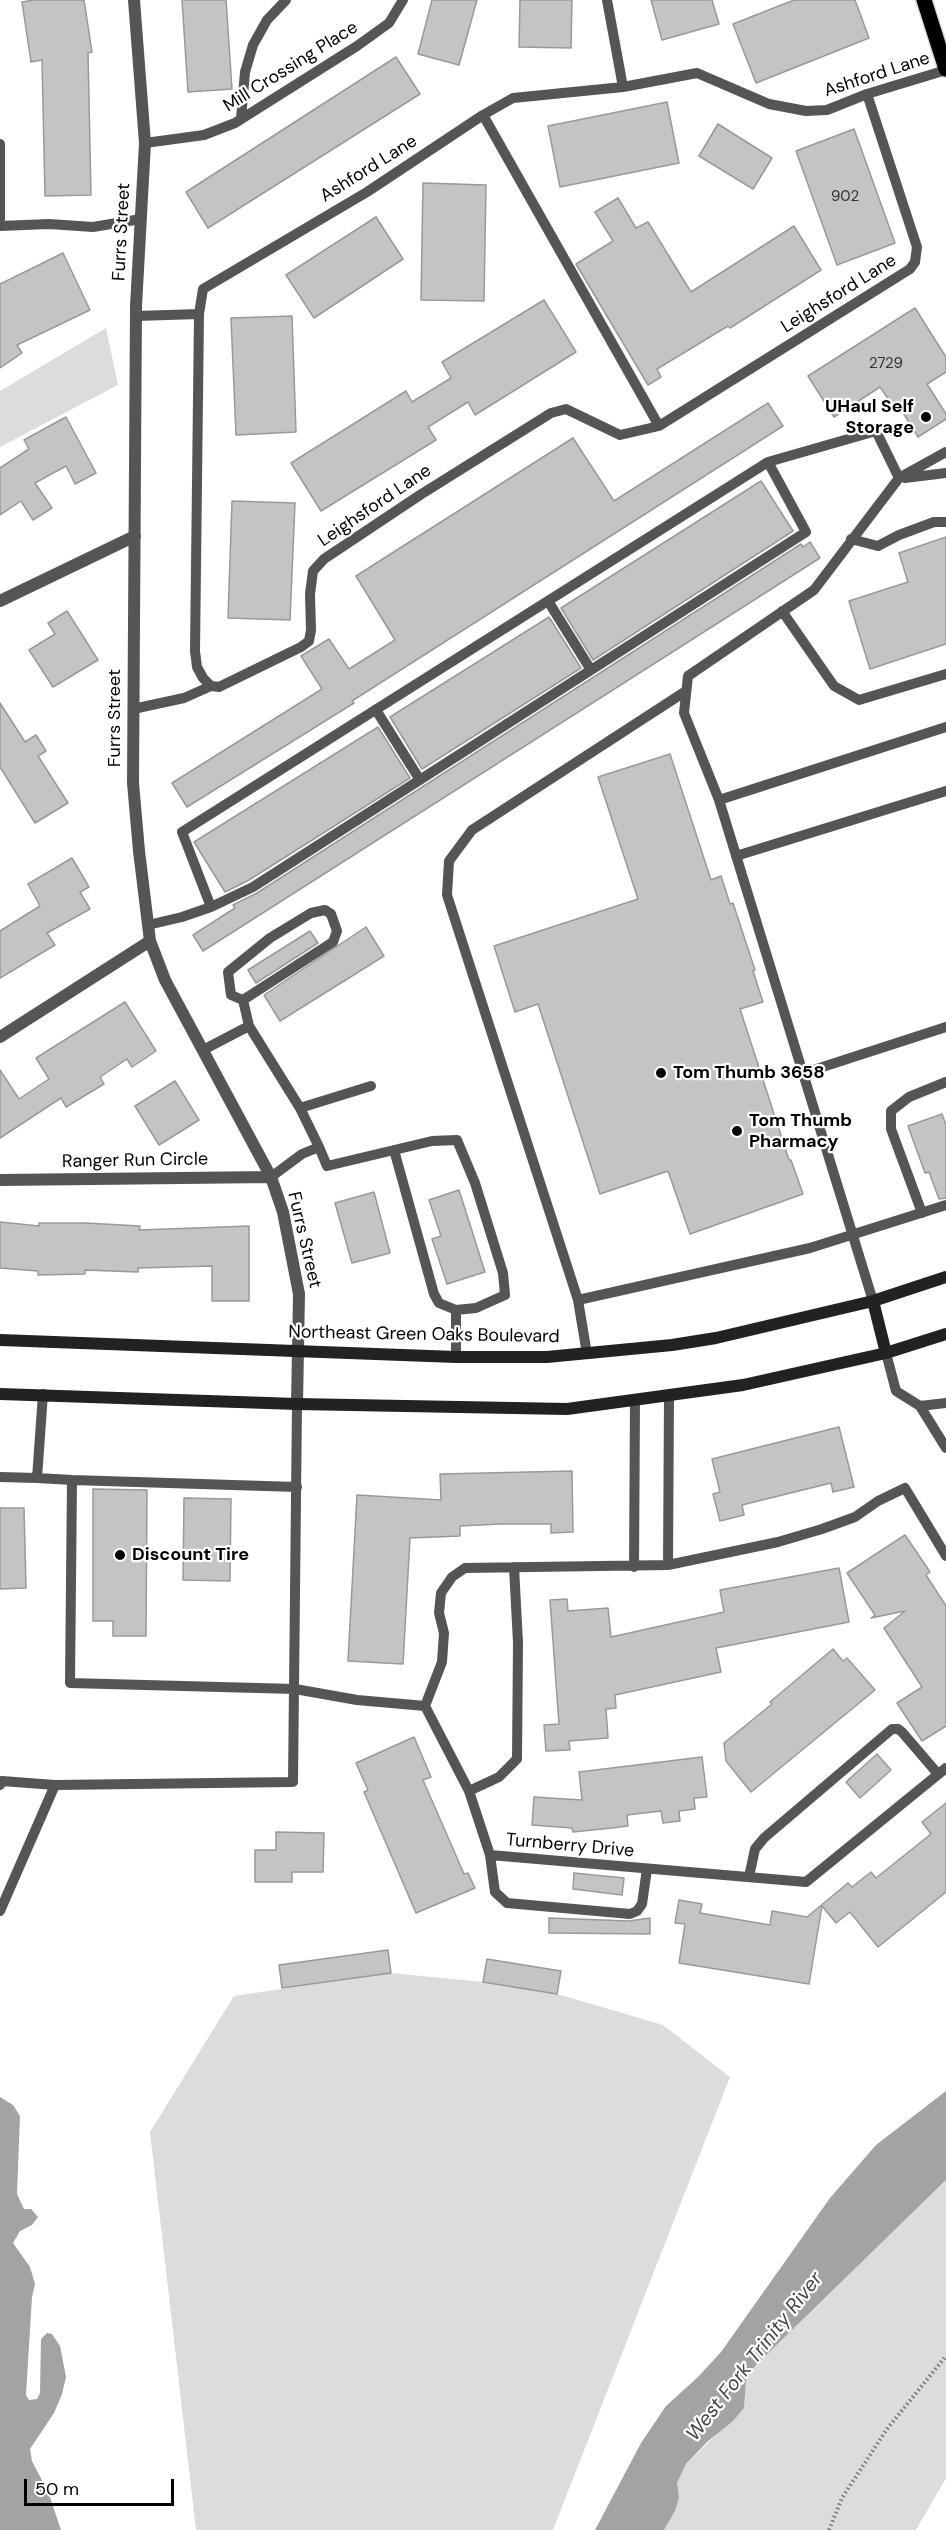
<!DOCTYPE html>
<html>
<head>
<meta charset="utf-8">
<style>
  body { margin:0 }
  #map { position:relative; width:946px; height:2530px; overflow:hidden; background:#fff; font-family:"DM Sans",sans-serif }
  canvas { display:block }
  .scale { position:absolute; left:24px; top:2479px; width:150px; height:27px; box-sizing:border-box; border:3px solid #000; border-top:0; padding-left:8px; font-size:18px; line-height:21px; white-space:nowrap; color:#000; -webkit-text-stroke:4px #fff; paint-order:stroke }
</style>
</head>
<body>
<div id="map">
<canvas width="946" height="2530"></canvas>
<div class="scale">50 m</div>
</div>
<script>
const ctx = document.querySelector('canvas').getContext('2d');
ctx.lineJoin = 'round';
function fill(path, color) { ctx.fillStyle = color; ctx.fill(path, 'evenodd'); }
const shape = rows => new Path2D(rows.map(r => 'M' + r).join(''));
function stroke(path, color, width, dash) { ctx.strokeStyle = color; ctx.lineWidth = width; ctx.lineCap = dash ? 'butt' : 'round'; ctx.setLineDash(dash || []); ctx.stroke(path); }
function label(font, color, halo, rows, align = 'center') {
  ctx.font = font + ' "DM Sans",sans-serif'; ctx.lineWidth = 4.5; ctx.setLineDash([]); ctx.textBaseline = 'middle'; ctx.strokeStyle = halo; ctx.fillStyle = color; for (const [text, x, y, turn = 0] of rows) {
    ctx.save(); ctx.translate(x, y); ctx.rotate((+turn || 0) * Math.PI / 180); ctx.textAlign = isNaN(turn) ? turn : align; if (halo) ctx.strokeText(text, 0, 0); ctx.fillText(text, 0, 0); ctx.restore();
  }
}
const green = shape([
  [106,328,118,385,0,447,0,391],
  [391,1973,483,1982,557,1994,663,2025,730,2077,553,2530,196,2530,150,2132,234,1996],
  [946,2180,946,2478,916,2530,664,2530,675,2511,679,2498,676,2483,686,2464,744,2408,746,2380,755,2366]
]);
const water = shape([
  [946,2091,946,2180,755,2366,746,2380,744,2408,733,2421,707,2442,686,2464,677,2483,679,2498,675,2511,664,2530,595,2530,641,2443,666,2406,698,2377,721,2352,830,2198,876,2145],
  [0,2097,13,2105,20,2116,17,2194,24,2209,31,2209,38,2217,32,2225,20,2231,13,2243,30,2267,35,2284,32,2297,26,2395,29,2400,37,2399,40,2393,41,2339,47,2333,52,2334,60,2346,66,2377,62,2394,54,2413,30,2449,32,2461,49,2494,61,2530,0,2530]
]);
const building = shape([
  [34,0,84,0,92,52,88,53,91,195,45,196,42,60,31,62,22,2,34,0],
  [182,0,226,0,232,89,188,92,182,0],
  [432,0,477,0,459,65,418,54,432,0],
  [520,0,572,0,571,48,519,47,520,0],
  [651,0,712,0,719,24,662,40,651,0],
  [794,0,855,0,869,38,756,83,733,24,794,0],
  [396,57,420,94,208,228,186,192,396,57],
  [667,102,679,163,560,187,548,126,667,102],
  [718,124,772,158,753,189,699,156,718,124],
  [854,129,895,243,837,265,796,151,854,129],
  [423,183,486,185,484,301,421,300,423,183],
  [618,198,636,228,648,222,691,292,794,226,821,270,730,328,728,326,657,369,661,377,648,385,576,264,613,241,595,212,618,198],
  [376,217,403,259,314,318,286,275,376,217],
  [63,253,90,310,17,345,22,353,0,368,0,284,63,253],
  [544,300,576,352,475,415,468,402,428,427,436,440,321,511,291,463,406,391,412,402,451,378,442,362,544,300],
  [915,308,946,357,946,372,927,384,946,414,946,419,918,437,897,403,893,406,880,387,834,417,808,376,915,308],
  [292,316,296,432,236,435,231,318,292,316],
  [768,403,783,426,352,701,354,703,187,807,172,783,322,689,301,656,329,639,349,669,395,640,356,576,573,438,614,501,768,403],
  [66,417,96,473,75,484,66,466,35,483,52,508,33,520,21,501,0,515,0,468,29,449,24,440,66,417],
  [761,481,793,531,593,660,561,608,761,481],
  [232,501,295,503,290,620,228,618,232,501],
  [946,537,946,644,870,669,849,601,908,582,899,553,946,537],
  [810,542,820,558,203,951,193,935,235,908,233,905,257,893,801,544,803,547,810,542],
  [67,611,98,660,53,687,29,650,55,634,48,623,67,611],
  [549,617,581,668,422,769,390,717,549,617],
  [0,703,25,742,36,735,46,751,38,756,68,803,35,823,0,767,0,703],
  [378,727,410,778,249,880,225,892,194,842,378,727],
  [670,754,711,880,721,876,730,904,733,903,755,970,753,971,763,1002,740,1009,789,1160,791,1160,803,1194,690,1234,668,1171,600,1194,538,1004,515,1012,494,946,638,899,598,777,670,754],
  [72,858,89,887,80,892,90,909,47,933,55,945,0,978,0,931,40,906,28,884,72,858],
  [366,927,384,956,280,1021,264,995,366,927],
  [310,931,318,943,256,983,248,970,310,931],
  [125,1002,156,1051,132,1067,127,1059,100,1077,104,1084,66,1107,61,1098,0,1138,0,1070,19,1099,49,1079,36,1058,125,1002],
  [175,1081,199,1120,159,1145,135,1106,175,1081],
  [942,1114,946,1125,946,1198,939,1199,929,1172,925,1173,908,1126,942,1114],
  [459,1190,485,1272,447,1284,432,1239,441,1236,429,1200,459,1190],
  [374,1192,390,1253,352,1263,335,1203,374,1192],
  [0,1222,39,1226,39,1223,85,1223,140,1226,139,1230,249,1226,249,1301,212,1301,212,1266,138,1268,138,1272,85,1270,85,1274,38,1275,38,1271,0,1268,0,1222],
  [839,1427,854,1487,833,1492,831,1483,742,1505,744,1515,720,1521,713,1494,720,1492,712,1459,839,1427],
  [572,1471,573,1532,551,1533,551,1524,500,1524,460,1526,460,1536,410,1538,403,1664,348,1661,357,1495,441,1500,440,1474,572,1471],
  [93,1489,147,1490,146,1636,113,1636,113,1621,93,1621,93,1489],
  [184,1498,231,1499,230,1581,183,1580,184,1498],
  [0,1508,24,1508,26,1588,0,1589,0,1508],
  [905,1535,930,1572,926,1575,946,1606,946,1726,922,1741,897,1703,922,1687,884,1628,905,1611,871,1618,875,1615,847,1573,905,1535],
  [839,1568,849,1622,716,1648,721,1672,615,1695,616,1708,606,1709,608,1738,569,1741,570,1750,546,1751,544,1725,559,1724,550,1600,567,1599,568,1611,608,1608,611,1637,724,1612,720,1590,839,1568],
  [833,1649,843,1661,847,1658,875,1690,751,1792,726,1761,724,1743,772,1704,770,1702,833,1649],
  [414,1737,431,1777,423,1780,464,1874,468,1873,475,1888,416,1913,364,1792,368,1790,356,1763,414,1737],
  [877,1754,891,1770,860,1798,846,1782,877,1754],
  [702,1757,707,1797,694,1798,695,1809,679,1811,680,1821,663,1823,661,1811,627,1815,628,1826,612,1828,573,1832,572,1828,532,1825,534,1797,582,1800,579,1772,702,1757],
  [946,1803,946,1892,878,1947,850,1912,836,1923,822,1906,809,1984,679,1963,685,1924,675,1923,679,1900,702,1904,700,1913,770,1925,772,1911,807,1917,848,1883,852,1887,871,1872,876,1878,931,1834,922,1822,946,1803],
  [276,1832,324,1833,323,1872,292,1872,292,1882,255,1882,255,1850,276,1850,276,1832],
  [574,1873,624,1878,622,1895,573,1889,574,1873],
  [549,1918,629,1921,650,1918,650,1934,549,1933,549,1918],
  [388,1950,391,1973,282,1988,279,1965,388,1950],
  [487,1959,561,1971,557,1994,483,1982,487,1959]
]);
const path = shape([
  [829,2530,842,2498,887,2429,946,2356]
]);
const lane = shape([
  [607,0,623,87],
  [483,115,659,426,910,269,915,262,917,247,867,94],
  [241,119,245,72,253,45,267,20,286,0],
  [145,143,204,135,235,123,357,46,389,23,403,0],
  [0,144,0,219],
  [0,226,49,224,93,227,141,219],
  [136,316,199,314],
  [768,462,876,431,899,478],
  [905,478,946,473],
  [851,539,878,546,899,535,934,522,946,522],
  [548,601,591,670],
  [782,611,834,686,859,700,946,674],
  [211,686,203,678,197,667,195,651,199,314,203,289,367,192,483,115,513,98,623,87,697,73,769,104,806,111,827,110,867,94,946,70],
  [133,709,184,698,211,686,219,687,301,647,309,641,311,630,310,594,313,571,324,559,420,495,551,413,566,409,620,435,659,426],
  [376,710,420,780],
  [719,800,946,727],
  [736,856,946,791],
  [148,925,182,917,211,907,182,832,768,462,806,532,253,887,211,907],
  [243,1000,333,942,337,931,331,914,325,910,311,913,270,938,228,972,231,995,243,1000,249,1026,300,1108,319,1147],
  [203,1050,249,1026],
  [804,1073,946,1027],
  [300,1108,371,1086],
  [271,1177,302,1154,319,1147,327,1166,432,1141,457,1140,475,1183,503,1273,505,1295,476,1308,456,1310,439,1303,434,1294,394,1150],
  [922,1213,891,1129,891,1111,909,1097,946,1082],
  [578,1300,810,1248,946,1205],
  [873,1301,719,800,684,713,688,676,814,590,899,478,946,452],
  [456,1310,456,1357],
  [886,1353,896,1391,920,1406,946,1448],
  [587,1354,578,1300,447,895,449,861,472,830,686,691],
  [43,1394,37,1478,72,1480,70,1683,295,1689,357,1700,425,1706],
  [920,1406,946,1403],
  [0,1477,37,1478],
  [72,1480,297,1487],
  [946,1556,905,1488,878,1501,855,1517,822,1529,778,1542,668,1565,465,1568,452,1577,441,1593,439,1613,444,1633,442,1662,425,1706,469,1791,490,1855,806,1882,946,1768],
  [668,1565,669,1396],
  [634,1567,635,1401],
  [0,1785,2,1781,55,1785,293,1782,297,1404],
  [469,1791,499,1777,517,1759,518,1643,514,1567],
  [490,1855,495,1892,507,1903,630,1914,637,1911,642,1904,647,1869],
  [749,1877,755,1849,764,1838,892,1729,898,1729,902,1732,938,1774],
  [0,1911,55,1785]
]);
const street = shape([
  [134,0,145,143,136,306,133,783,139,851,150,941,165,980,271,1177,283,1212,299,1294,297,1404],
  [0,601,135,536],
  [0,1037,150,941],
  [0,1180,271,1177]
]);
const secondary = shape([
  [873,1301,886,1353],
  [0,1340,456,1357,547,1357,672,1345,716,1338,873,1301,946,1277],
  [0,1394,297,1404,567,1409,743,1385,886,1353,946,1334]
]);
const primary = shape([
  [924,0,946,69]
]);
const markers = [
  [926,417,6,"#000"],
  [661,1073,6,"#000"],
  [737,1131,6,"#000"],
  [120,1555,6,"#000"]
];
const numberNames = [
  ["902",845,197],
  ["2729",886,364]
];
const streetNames = [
  ["Mill Crossing Place",291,67,-32],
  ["Ashford Lane",877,75,-18],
  ["Ashford Lane",369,169,-32],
  ["Furrs Street",122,232,-87],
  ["Leighsford Lane",839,294,-32],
  ["Leighsford Lane",375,506,-34],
  ["Furrs Street",115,718,-90],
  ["Ranger Run Circle",135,1161,-1],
  ["Furrs Street",304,1240,77],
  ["Northeast Green Oaks Boulevard",424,1335,1],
  ["Turnberry Drive",570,1846,5]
];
const poiNames = [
  ["UHaul Self",914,407,"right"],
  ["Storage",914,428,"right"],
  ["Tom Thumb 3658",673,1073],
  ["Tom Thumb",749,1121],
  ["Pharmacy",749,1142],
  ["Discount Tire",132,1555]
];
const waterNames = [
  ["West Fork Trinity River",755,2357,-52]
];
fill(green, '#dcdcdc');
fill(water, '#a3a3a3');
fill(building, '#c4c4c4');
stroke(building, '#999', 1.5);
stroke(primary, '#dbdbdb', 18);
stroke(path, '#777', 4, [1.5, 3]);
stroke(lane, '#555', 10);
stroke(street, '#555', 12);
stroke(secondary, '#222', 12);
stroke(primary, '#000', 15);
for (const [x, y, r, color] of markers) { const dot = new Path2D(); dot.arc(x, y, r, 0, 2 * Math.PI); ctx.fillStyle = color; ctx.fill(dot); stroke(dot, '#fff', 2); }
label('15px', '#313131', null, numberNames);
label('18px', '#000', '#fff', streetNames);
label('bold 18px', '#000', '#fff', poiNames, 'left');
label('italic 20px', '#444', '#fff', waterNames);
</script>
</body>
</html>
